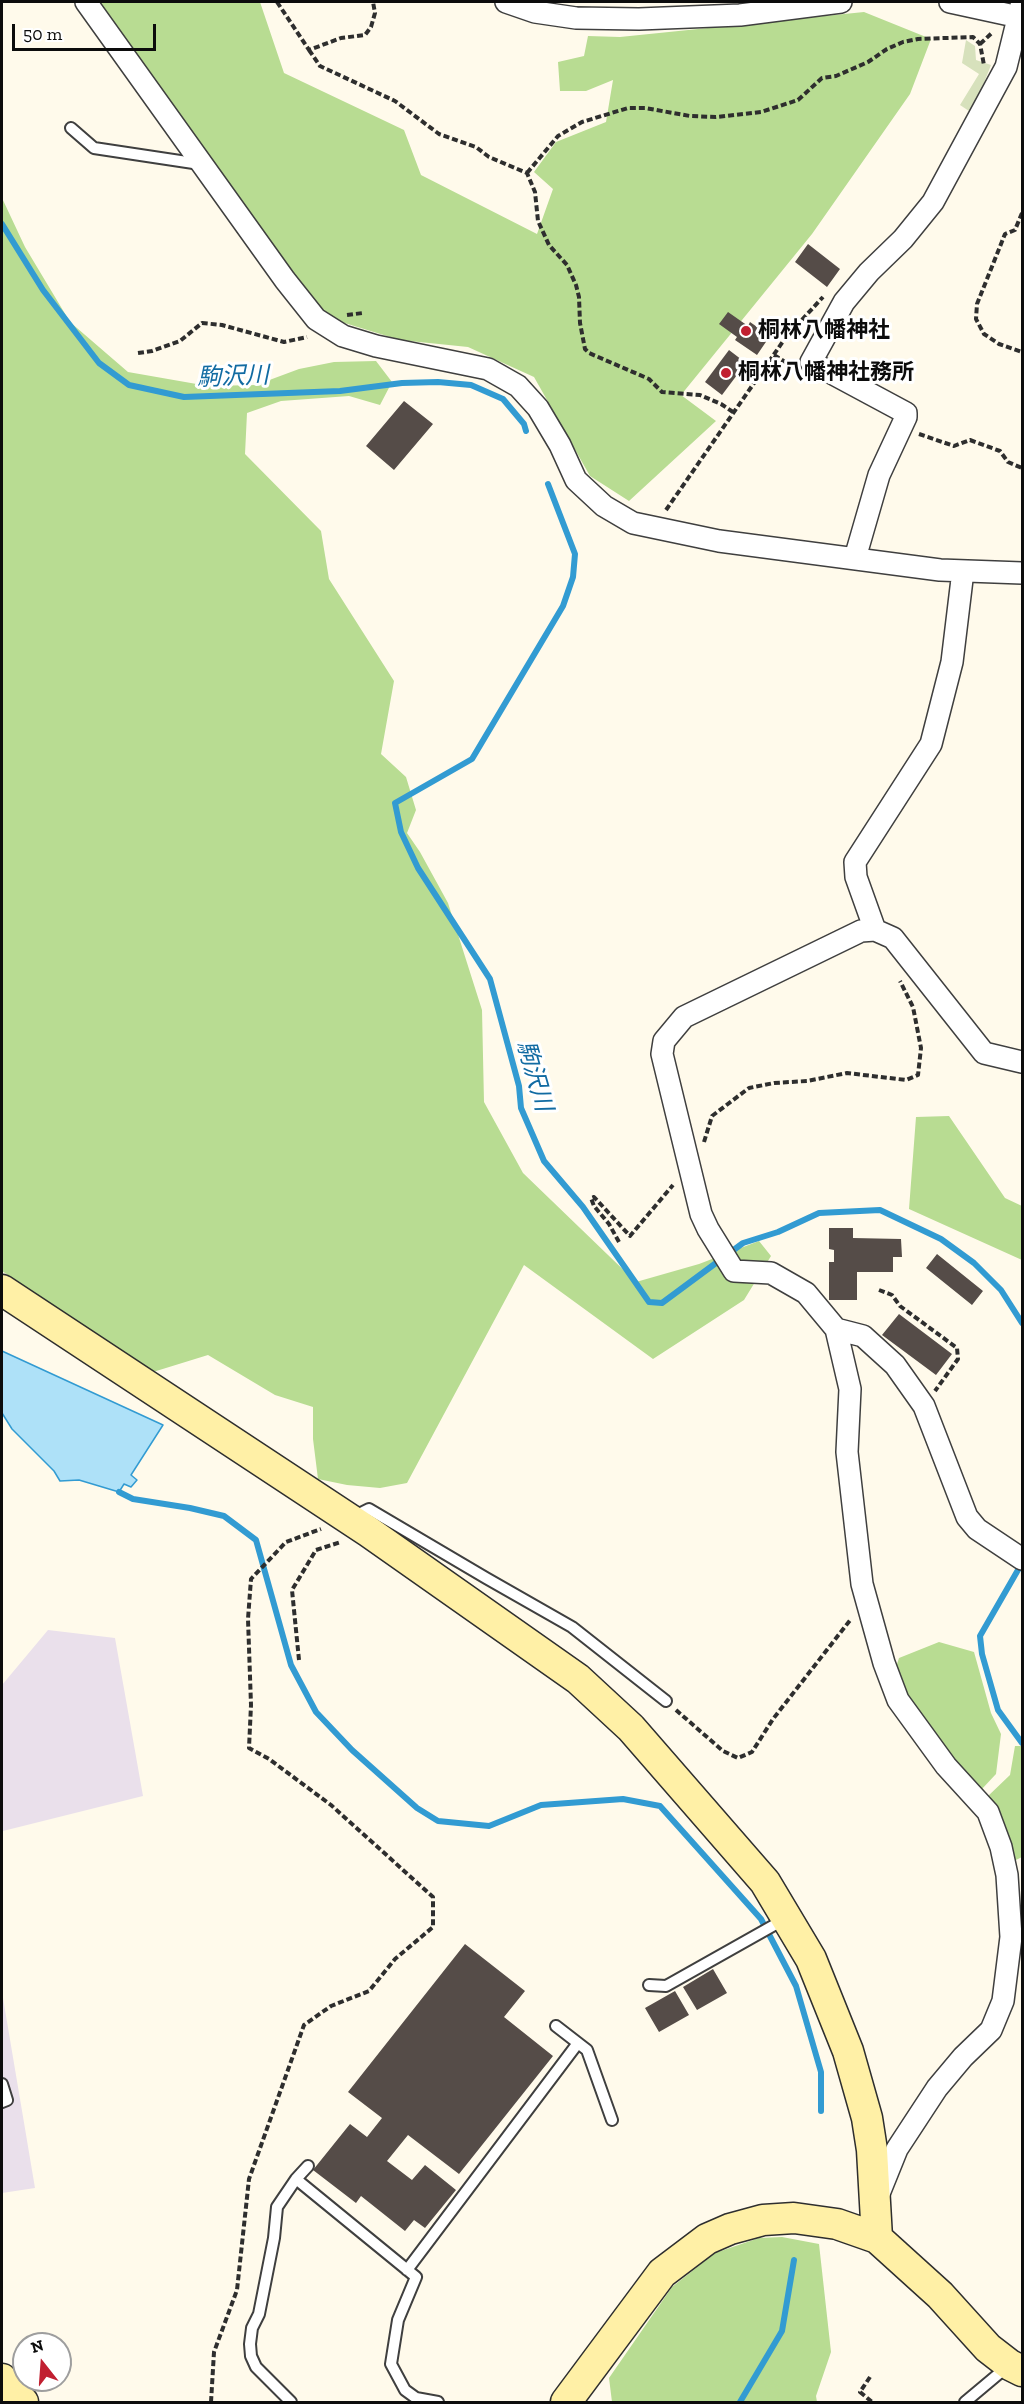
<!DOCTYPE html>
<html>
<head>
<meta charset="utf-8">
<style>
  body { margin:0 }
  #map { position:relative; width:1024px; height:2404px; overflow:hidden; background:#fffaeb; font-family:"Zilla Slab",serif }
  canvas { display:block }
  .frame { position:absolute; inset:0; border:3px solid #0c0c0c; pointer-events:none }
  .north { position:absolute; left:12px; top:2332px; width:60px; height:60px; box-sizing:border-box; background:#fff; border:2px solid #9e9e9e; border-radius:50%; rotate:343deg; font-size:16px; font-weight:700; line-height:24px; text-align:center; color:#0c0c0c }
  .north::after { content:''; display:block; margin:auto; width:21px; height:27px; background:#c11f30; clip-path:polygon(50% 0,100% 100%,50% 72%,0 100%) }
  .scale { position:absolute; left:12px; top:24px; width:144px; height:27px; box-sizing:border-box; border:3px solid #0c0c0c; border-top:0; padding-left:8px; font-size:18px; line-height:21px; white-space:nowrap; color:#0c0c0c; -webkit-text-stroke:4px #fff; paint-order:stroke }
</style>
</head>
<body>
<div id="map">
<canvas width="1024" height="2404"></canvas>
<div class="frame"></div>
<div class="north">N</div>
<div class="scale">50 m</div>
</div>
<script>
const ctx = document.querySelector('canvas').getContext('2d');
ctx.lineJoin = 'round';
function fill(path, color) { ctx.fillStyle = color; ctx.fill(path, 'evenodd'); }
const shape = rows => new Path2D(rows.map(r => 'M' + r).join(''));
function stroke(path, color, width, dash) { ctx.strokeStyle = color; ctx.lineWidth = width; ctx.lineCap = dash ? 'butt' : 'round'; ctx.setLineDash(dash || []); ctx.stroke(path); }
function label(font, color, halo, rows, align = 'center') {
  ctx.font = font + ' "Zilla Slab","Noto Sans JP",serif'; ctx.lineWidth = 6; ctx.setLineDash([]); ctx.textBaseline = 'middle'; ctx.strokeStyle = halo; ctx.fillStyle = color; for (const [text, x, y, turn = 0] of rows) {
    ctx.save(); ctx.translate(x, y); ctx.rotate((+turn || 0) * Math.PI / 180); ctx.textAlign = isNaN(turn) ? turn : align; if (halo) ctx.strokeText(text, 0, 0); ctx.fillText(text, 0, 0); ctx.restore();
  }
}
const industrial = shape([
  [48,1630,115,1638,143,1796,3,1831,2,1852,2,1685],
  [2,1992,35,2188,2,2193]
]);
const forest = shape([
  [99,2,260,2,284,73,404,130,421,175,537,234,553,189,534,172,556,142,606,122,613,80,586,91,560,91,558,62,584,56,588,36,620,37,864,12,931,39,910,94,812,234,681,395,716,421,629,501,590,476,534,377,468,347,400,340,325,317,123,40],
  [2,198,25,247,70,322,128,372,208,386,256,385,299,369,334,362,376,361,392,382,380,405,349,396,281,401,247,413,245,454,321,531,329,579,394,681,381,754,406,777,416,810,407,833,420,852,448,903,482,1010,484,1102,523,1173,636,1282,699,1264,759,1241,771,1256,744,1300,653,1359,524,1265,407,1483,380,1488,347,1485,318,1479,313,1439,313,1407,275,1395,208,1355,153,1372,2,1271],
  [949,1116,1005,1198,1022,1206,1022,1260,909,1209,916,1117],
  [939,1642,974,1652,991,1713,1001,1734,996,1774,981,1790,919,1725,894,1673,899,1658],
  [1015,1746,1022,1746,1022,1857,1014,1861,987,1797,1010,1775],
  [782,2237,819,2244,831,2352,816,2396,817,2402,612,2402,609,2378,672,2287,715,2253,759,2238]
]);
const cemetery = shape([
  [966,40,975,46,976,60,991,65,972,113,960,105,979,74,962,63]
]);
const water = shape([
  [2,1351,163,1425,131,1475,137,1480,131,1487,124,1484,119,1492,79,1480,60,1481,54,1471,12,1429,2,1413,2,1351]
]);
const stream = shape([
  [2,224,43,290,99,363,129,385,184,397,340,391,402,383,438,382,471,385,503,399,524,424,526,431],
  [548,484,575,554,573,577,563,606,472,759,395,803,401,832,418,868,490,979,519,1086,521,1108,544,1161,583,1207,649,1302,662,1303,743,1243,778,1232,819,1213,880,1210,941,1239,974,1263,1001,1290,1022,1323],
  [119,1492,133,1499,190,1508,224,1516,256,1540,291,1665,316,1712,352,1750,417,1808,438,1821,489,1826,541,1805,623,1799,660,1806,761,1919,796,1986,821,2072,821,2111],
  [1022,1563,980,1636,982,1654,998,1710,1022,1743],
  [740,2402,782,2331,794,2260]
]);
const building = shape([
  [808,244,840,269,827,287,795,262],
  [728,312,748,326,750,322,770,336,757,355,735,340,737,337,719,324],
  [729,350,746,363,722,395,705,382],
  [404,401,433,424,394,470,366,446],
  [829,1228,853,1228,853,1238,901,1239,902,1257,893,1257,893,1272,857,1272,857,1300,829,1300,829,1262,834,1262,834,1250,829,1249],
  [937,1254,983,1291,972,1305,926,1268],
  [899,1314,952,1354,936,1375,882,1335],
  [465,1944,525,1991,504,2017,553,2056,459,2174,408,2135,387,2161,412,2180,425,2165,456,2190,425,2228,414,2220,405,2231,361,2196,356,2203,313,2170,350,2124,367,2137,382,2118,348,2092],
  [713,1969,727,1993,697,2010,683,1987],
  [675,1991,689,2015,659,2032,645,2008]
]);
const path = shape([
  [277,2,309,50,341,38,365,35,371,27,375,13,373,2],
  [980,44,993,32],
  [309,50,320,66,395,101,439,134,476,147,489,157,527,173,535,192,538,221,549,245,567,265,576,285,579,297,580,323,585,349,589,353,649,379,662,392,700,395,721,404,733,412],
  [527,173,558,136,582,122,628,108,645,108,690,116,716,117,761,112,798,100,822,78,836,76,868,62,887,49,903,42,918,39,973,37,980,44,984,65],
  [1022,213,1015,230,1005,234,977,304,976,319,984,334,999,344,1022,352],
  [347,315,363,313],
  [138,353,152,351,180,341,202,323,222,325,284,342,307,337],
  [774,355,793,367],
  [919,434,954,446,970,440,1000,451,1008,462,1022,468],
  [666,510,786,337,823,297],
  [704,1142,712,1116,749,1088,774,1083,807,1081,847,1073,906,1080,918,1075,921,1048,913,1007,900,981],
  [619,1242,609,1224,594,1206,591,1198,594,1197,630,1236,673,1185],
  [879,1290,892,1295,900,1306,957,1348,958,1359,935,1391],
  [299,1660,292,1590,316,1550,341,1542],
  [676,1710,723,1751,738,1758,752,1752,773,1719,851,1619],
  [870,2377,860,2392,872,2402],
  [211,2402,214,2352,237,2290,249,2179,304,2025,331,2006,369,1991,395,1959,433,1927,433,1897,331,1805,269,1759,249,1748,251,1705,248,1619,251,1579,286,1542,321,1529]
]);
const lane = shape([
  [71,128,94,148,200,164],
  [353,1517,369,1509,486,1578,572,1627,666,1701],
  [649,1985,666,1986,785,1919],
  [556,2026,587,2050,612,2120],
  [2,2084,7,2100,2,2102],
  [296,2179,416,2277,398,2320,391,2364,405,2390,416,2398,438,2402],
  [407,2270,578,2043],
  [291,2402,256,2367,251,2356,250,2344,252,2328,259,2314,274,2238,277,2207,296,2179,308,2166],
  [965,2402,1008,2366]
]);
const street = shape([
  [86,2,285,280,316,319,343,336,376,346,488,369,518,386,538,408,560,445,576,480,604,506,633,523,719,541,940,570,1022,573],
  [506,2,535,12,576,18,639,19,740,15,841,2],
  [950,2,1019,17],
  [855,558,879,475,906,417,906,413,811,362,844,302,869,272,903,239,933,202,1006,67,1022,2],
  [875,930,856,877,855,862,931,744,952,662,963,571],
  [836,1329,863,1336,895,1365,924,1406,967,1517,977,1529,1022,1559],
  [878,2196,897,2149,937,2088,963,2057,991,2030,1003,2001,1011,1937,1007,1875,1001,1847,988,1812,946,1766,898,1700,884,1663,862,1584,847,1452,850,1389,836,1329,806,1293,771,1273,734,1271,708,1229,701,1214,662,1054,664,1041,684,1017,861,931,875,930,893,938,984,1053,1022,1062]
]);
const secondary = shape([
  [2,1290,369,1532,578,1679,631,1728,765,1882,811,1959,848,2051,867,2118,872,2150,877,2238],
  [2,2379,23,2402],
  [566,2402,662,2273,707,2239,730,2229,763,2220,794,2218,837,2224,877,2238,940,2295,988,2348,1010,2365,1022,2371]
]);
const markers = [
  [746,331,6,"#c11f30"],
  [726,373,6,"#c11f30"]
];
const poiNames = [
  ["桐林八幡神社",758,331],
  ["桐林八幡神社務所",738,373]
];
const waterNames = [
  ["駒沢川",233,377,-2],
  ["駒沢川",534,1076,74]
];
fill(industrial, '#eae0eb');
fill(forest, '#b8dc92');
fill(cemetery, '#d7e1bc');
fill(water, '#aee1f8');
stroke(water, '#329bd2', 1.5);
stroke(stream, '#329bd2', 6);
fill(building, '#554c48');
stroke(lane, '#3f3f3f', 14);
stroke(street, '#3f3f3f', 24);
stroke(secondary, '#2e2e2e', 33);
stroke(path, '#2e2e2e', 4, [6, 3]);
stroke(lane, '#fff', 10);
stroke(street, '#fff', 21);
stroke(secondary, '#fff0a6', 30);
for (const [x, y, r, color] of markers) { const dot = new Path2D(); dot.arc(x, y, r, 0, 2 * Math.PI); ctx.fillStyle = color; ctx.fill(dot); stroke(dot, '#fff', 2); }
label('bold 22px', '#0c0c0c', '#fff', poiNames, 'left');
label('italic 24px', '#116ba2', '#fff', waterNames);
</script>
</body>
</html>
